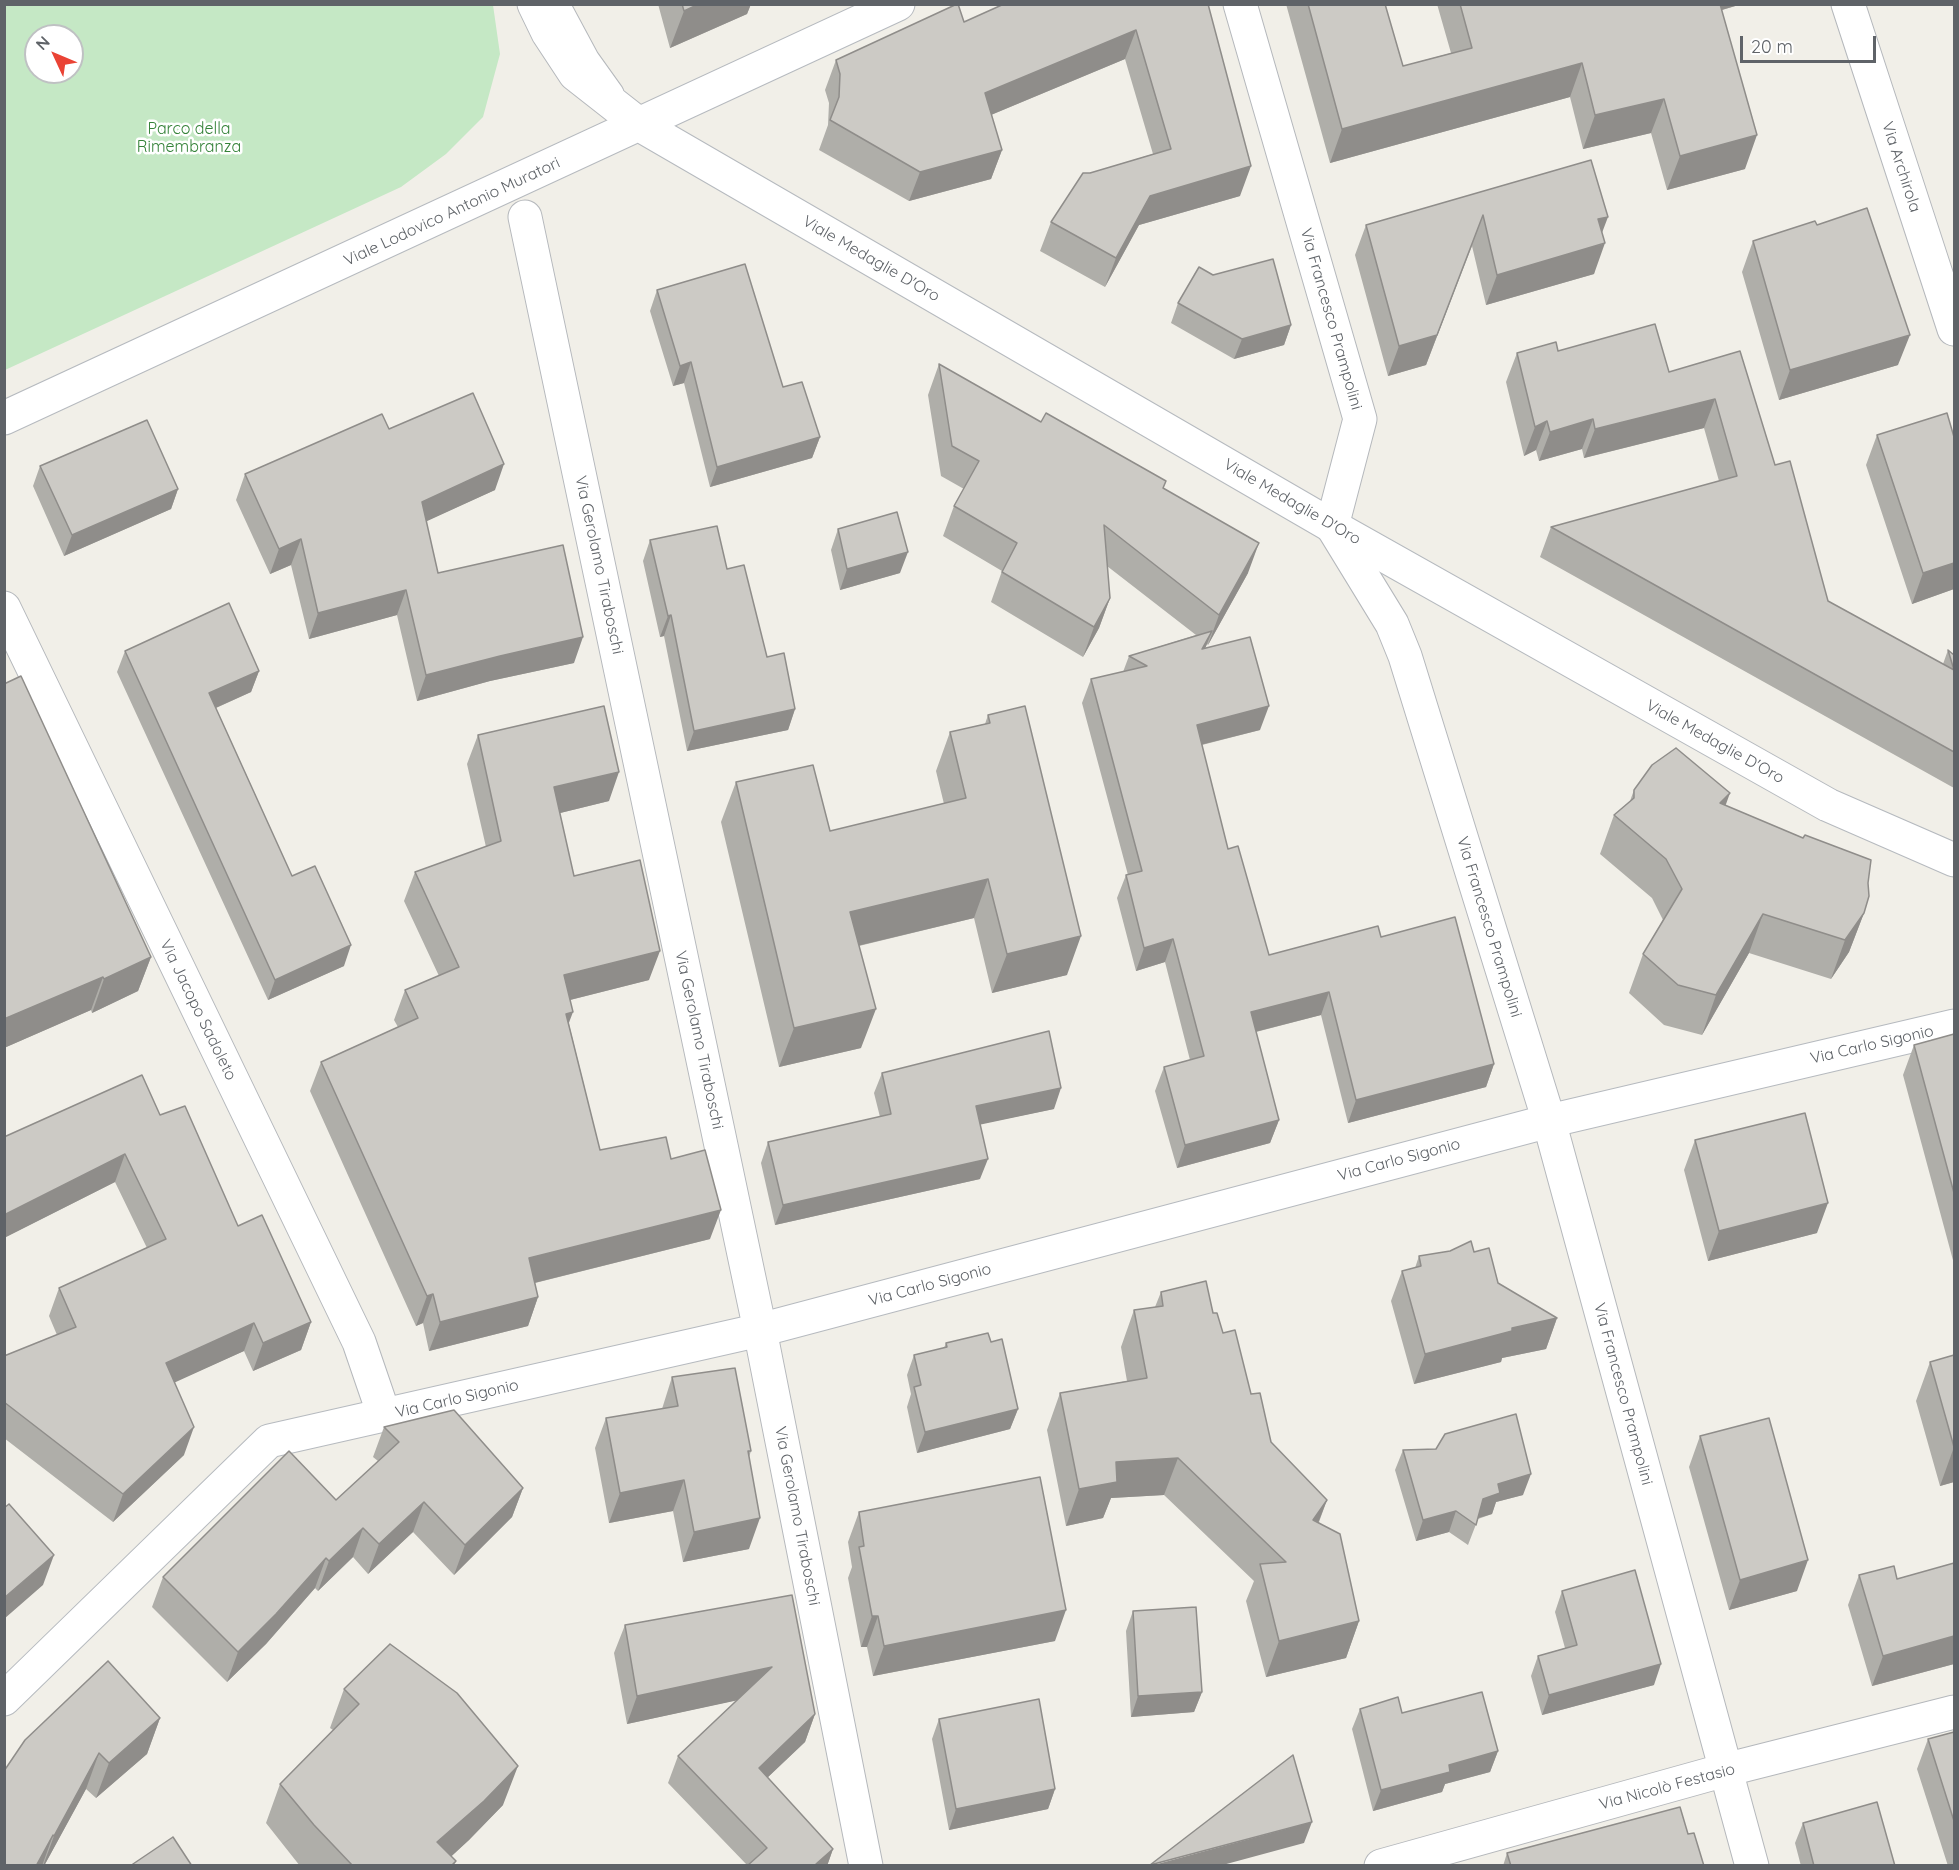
<!DOCTYPE html>
<html>
<head>
<meta charset="utf-8">
<style>
  body { margin:0 }
  #map { position:relative; width:1959px; height:1870px; overflow:hidden; background:#f1efe8; font-family:Quicksand,sans-serif }
  canvas { display:block }
  .frame { position:absolute; inset:0; border:6px solid #5f6368; pointer-events:none }
  .north { position:absolute; left:24px; top:24px; width:60px; height:60px; box-sizing:border-box; background:#fff; border:2px solid #bfc1c3; border-radius:50%; rotate:314deg; font-size:16px; font-weight:700; line-height:24px; text-align:center; color:#5f6368 }
  .north::after { content:''; display:block; margin:auto; width:21px; height:27px; background:#ea4335; clip-path:polygon(50% 0,100% 100%,50% 72%,0 100%) }
  .scale { position:absolute; left:1740px; top:36px; width:136px; height:27px; box-sizing:border-box; border:3px solid #5f6368; border-top:0; padding-left:8px; font-size:18px; line-height:21px; white-space:nowrap; color:#5f6368; -webkit-text-stroke:4px #fff; paint-order:stroke }
</style>
</head>
<body>
<div id="map">
<canvas width="1959" height="1870"></canvas>
<div class="frame"></div>
<div class="north">N</div>
<div class="scale">20 m</div>
</div>
<script>
const ctx = document.querySelector('canvas').getContext('2d');
ctx.lineJoin = 'round';
function fill(path, color) { ctx.fillStyle = color; ctx.fill(path, 'evenodd'); }
const shape = rows => new Path2D(rows.map(r => 'M' + r).join(''));
function stroke(path, color, width, dash) { ctx.strokeStyle = color; ctx.lineWidth = width; ctx.lineCap = dash ? 'butt' : 'round'; ctx.setLineDash(dash || []); ctx.stroke(path); }
function label(font, color, halo, rows, align = 'center') {
  ctx.font = font + ' Quicksand,sans-serif'; ctx.lineWidth = 5; ctx.setLineDash([]); ctx.textBaseline = 'middle'; ctx.strokeStyle = halo; ctx.fillStyle = color; for (const [text, x, y, turn = 0] of rows) {
    ctx.save(); ctx.translate(x, y); ctx.rotate((+turn || 0) * Math.PI / 180); ctx.textAlign = isNaN(turn) ? turn : align; if (halo) ctx.strokeText(text, 0, 0); ctx.fillText(text, 0, 0); ctx.restore();
  }
}
const green = shape([
  [4,5,493,5,500,54,483,117,446,154,401,187,5,370],
  [36,36,72,36,72,72,36,72]
]);
const lane = shape([
  [559,4,588,58,613,93]
]);
const street = shape([
  [534,4,548,33,575,74,640,125],
  [1240,4,1360,419,1332,526,1392,624,1405,656,1549,1121,1752,1866],
  [1848,4,1954,329],
  [525,217,760,1330,866,1866],
  [4,608,359,1342,384,1415],
  [1381,1866,1725,1770,1954,1712]
]);
const secondary = shape([
  [640,125,1332,526,1828,805,1954,860],
  [4,418,898,4],
  [4,1699,269,1441,760,1330,1549,1121,1954,1026]
]);
const wall = shape([
  [658,4,751,4,747,14,670,48],
  [1208,4,1240,196,1139,225,1105,287,1040,251,1051,222,1090,173,1153,154,1125,59,991,115,1002,150,991,179,909,201,819,150,828,125,829,103,825,90,836,60,964,22],
  [1286,4,1385,4,1403,66,1451,53,1437,4,1742,4,1722,10,1745,169,1667,190,1651,133,1583,149,1570,97,1330,163],
  [1591,160,1602,232,1594,274,1486,305,1472,246,1426,365,1388,376,1355,255,1366,225],
  [1817,225,1898,365,1779,400,1742,272,1753,241],
  [657,290,783,387,820,437,812,458,710,487,684,383,673,386,650,311],
  [1178,303,1291,325,1284,345,1234,359,1171,323],
  [1558,351,1669,372,1740,351,1775,465,1828,601,1943,664,1948,650,1954,655,1954,788,1540,557,1551,527,1719,481,1704,428,1584,458,1582,449,1539,461,1536,450,1524,456,1506,382,1517,353],
  [939,364,1041,422,1166,481,1163,489,1248,573,1208,645,1207,644,1205,648,1260,730,1202,745,1228,849,1269,955,1381,937,1494,1064,1486,1087,1348,1123,1321,1015,1256,1032,1279,1120,1270,1143,1177,1168,1155,1091,1164,1067,1190,1060,1165,962,1136,971,1117,898,1126,875,1128,875,1082,703,1091,679,1123,672,1129,656,1196,635,1107,566,1110,598,1099,628,1083,657,991,602,1002,571,943,536,954,506,964,489,941,476,928,395],
  [389,429,495,490,426,521,438,573,574,663,490,681,417,701,397,615,309,639,291,565,270,574,236,500,245,474],
  [1877,435,1954,589,1912,604,1866,465],
  [40,466,178,489,171,509,64,556,33,486],
  [838,529,900,573,840,590,831,550],
  [650,540,727,569,767,657,795,709,788,730,687,751,664,636,660,637,643,561],
  [125,651,259,671,251,692,216,708,292,876,344,966,268,1000,117,672],
  [4,684,151,957,138,991,92,1013,91,1010,4,1048],
  [988,715,1067,975,992,993,974,918,859,946,861,1048,779,1067,721,822,736,782,830,831,944,804,936,771,950,732,985,724],
  [478,735,609,801,560,813,574,876,649,980,570,1000,569,1024,600,1150,671,1159,710,1239,535,1283,538,1297,528,1326,429,1351,423,1323,416,1326,310,1091,321,1062,398,1027,394,1020,405,990,439,976,404,901,415,872,486,847,467,764],
  [1634,790,1725,806,1864,913,1849,952,1831,979,1749,953,1702,1035,1664,1025,1629,993,1643,954,1663,920,1652,898,1600,854,1614,815,1630,801],
  [1954,1034,1954,1264,1903,1075,1914,1045],
  [882,1073,1054,1109,980,1124,980,1179,775,1225,761,1163,768,1142,880,1117,874,1093],
  [160,1115,238,1226,311,1322,301,1350,253,1371,244,1351,174,1382,184,1455,113,1522,4,1438,4,1356,57,1335,49,1316,59,1288,147,1248,115,1182,4,1238],
  [1695,1140,1817,1233,1708,1261,1684,1170],
  [1474,1252,1498,1283,1557,1318,1546,1349,1502,1358,1501,1362,1414,1384,1391,1301,1402,1271,1415,1268,1419,1256],
  [1161,1292,1213,1313,1251,1394,1271,1442,1327,1500,1319,1522,1359,1621,1346,1658,1266,1677,1246,1601,1254,1581,1164,1495,1111,1498,1103,1518,1066,1526,1047,1430,1060,1393,1127,1381,1121,1347,1134,1310,1155,1307],
  [946,1343,1018,1409,1010,1429,917,1453,907,1407,911,1394,907,1375,914,1355,944,1348],
  [1954,1355,1954,1482,1940,1486,1916,1401,1930,1362],
  [672,1377,751,1451,749,1457,749,1549,683,1562,673,1511,609,1523,595,1448,606,1418,662,1409],
  [384,1427,523,1488,512,1517,454,1575,413,1532,368,1574,353,1557,318,1591,315,1588,266,1644,227,1682,152,1607,163,1577,336,1500,378,1461,373,1457],
  [1700,1436,1797,1591,1729,1610,1689,1467],
  [1403,1450,1523,1495,1496,1502,1492,1514,1478,1519,1468,1545,1449,1532,1416,1541,1395,1470],
  [859,1512,1055,1641,873,1676,867,1647,861,1647,848,1578,852,1567,848,1542],
  [1954,1563,1954,1664,1872,1686,1848,1605,1859,1575,1897,1579],
  [1562,1591,1654,1685,1542,1715,1531,1676,1538,1656,1565,1648,1555,1612],
  [1133,1611,1202,1692,1194,1712,1131,1717,1126,1631],
  [625,1625,815,1714,805,1742,767,1778,833,1849,827,1866,747,1866,747,1865,668,1783,678,1756,737,1700,627,1724,614,1653],
  [344,1689,503,1805,469,1840,451,1856,456,1861,454,1866,300,1866,266,1823,280,1784,333,1730,330,1728],
  [1360,1709,1402,1713,1498,1751,1490,1772,1445,1784,1442,1792,1373,1811,1352,1729],
  [160,1718,147,1754,96,1798,86,1789,44,1866,4,1866,4,1771],
  [939,1719,1055,1789,1048,1809,949,1830,932,1739],
  [1954,1732,1954,1866,1948,1866,1917,1769,1928,1739],
  [1803,1823,1895,1866,1801,1866,1795,1843],
  [1688,1834,1704,1866,1503,1866,1507,1853]
]);
const shadedWall = shape([
  [699,4,751,4,747,14,670,48,684,11],
  [1705,4,1742,4,1701,16],
  [1136,30,1125,59,974,122,985,93],
  [1582,63,1570,97,1330,163,1342,129],
  [1664,99,1651,133,1583,149,1595,115],
  [1757,135,1745,169,1667,190,1680,156],
  [1002,150,991,179,909,201,920,172],
  [1251,166,1240,196,1139,225,1105,287,1116,258,1150,196],
  [1483,215,1426,365,1388,376,1399,346],
  [1608,217,1597,246,1605,243,1594,274,1486,305,1497,275,1598,219],
  [1291,325,1284,345,1234,359,1242,339],
  [1910,335,1898,365,1779,400,1790,370],
  [691,362,684,383,673,386,680,366],
  [1715,399,1704,428,1584,458,1595,429],
  [1593,419,1582,449,1539,461,1550,432],
  [1547,421,1536,450,1524,456,1535,427],
  [820,437,812,458,710,487,717,467],
  [504,464,495,490,412,528,422,502],
  [178,489,171,509,64,556,72,535],
  [301,539,291,565,270,574,279,549],
  [1259,543,1248,573,1208,645,1219,615],
  [908,552,900,573,840,590,847,569],
  [1954,563,1954,589,1912,604,1923,573],
  [406,590,397,615,309,639,318,613],
  [1110,598,1099,628,1083,657,1094,627],
  [671,615,664,636,660,637,668,616],
  [1212,631,1203,654,1202,649],
  [583,637,574,663,490,681,417,701,426,675,500,656],
  [259,671,251,692,202,714,209,693],
  [1269,706,1260,730,1188,748,1197,725],
  [795,709,788,730,687,751,694,731],
  [619,772,609,801,544,817,554,787],
  [1730,793,1716,832,1720,803],
  [988,879,974,918,836,951,850,912],
  [1864,913,1849,952,1831,979,1845,940],
  [1763,914,1749,953,1702,1035,1716,995],
  [1081,936,1067,975,992,993,1007,954],
  [1173,939,1165,962,1136,971,1144,948],
  [351,945,344,966,268,1000,275,980],
  [660,951,649,980,554,1004,564,975],
  [151,957,138,991,92,1013,104,979],
  [103,977,91,1010,4,1048,4,1019],
  [1329,992,1321,1015,1243,1035,1251,1012],
  [876,1009,861,1048,779,1067,794,1028],
  [573,1012,562,1041,566,1014],
  [1494,1064,1486,1087,1348,1123,1356,1100],
  [1061,1088,1054,1109,969,1127,976,1106],
  [1279,1120,1270,1143,1177,1168,1185,1145],
  [125,1154,115,1182,4,1238,4,1215],
  [988,1159,980,1179,775,1225,783,1205],
  [1828,1203,1817,1233,1708,1261,1719,1231],
  [721,1210,710,1239,518,1287,529,1258],
  [433,1294,423,1323,416,1326,427,1296],
  [538,1297,528,1326,429,1351,440,1322],
  [1557,1318,1546,1349,1502,1358,1501,1362,1414,1384,1425,1354,1512,1328],
  [311,1322,301,1350,253,1371,263,1343],
  [254,1323,244,1351,156,1391,166,1363],
  [1018,1409,1010,1429,917,1453,925,1432],
  [194,1427,184,1455,113,1522,123,1494],
  [1954,1447,1954,1482,1940,1486],
  [1178,1458,1164,1495,1111,1498,1103,1518,1066,1526,1079,1489,1116,1462],
  [1531,1474,1523,1495,1496,1502,1492,1514,1475,1519,1483,1499,1498,1484],
  [684,1480,673,1511,609,1523,620,1493],
  [523,1488,512,1517,454,1575,465,1545],
  [1327,1500,1313,1536,1313,1520],
  [424,1502,413,1532,368,1574,379,1544],
  [1456,1511,1449,1532,1416,1541,1423,1520],
  [760,1518,749,1549,683,1562,694,1532],
  [363,1528,353,1557,318,1591,329,1561],
  [54,1555,43,1585,4,1619,4,1598],
  [326,1558,315,1588,266,1644,227,1682,238,1652],
  [1808,1560,1797,1591,1729,1610,1740,1580],
  [1066,1610,1055,1641,873,1676,884,1646],
  [872,1616,878,1616,867,1647,861,1647],
  [1359,1621,1346,1658,1266,1677,1279,1641],
  [1954,1636,1954,1664,1872,1686,1883,1656],
  [1661,1664,1654,1685,1542,1715,1549,1695],
  [772,1667,762,1695,627,1724,637,1696],
  [1202,1692,1194,1712,1131,1717,1138,1696],
  [815,1714,805,1742,748,1796,759,1768],
  [160,1718,147,1754,96,1798,109,1763],
  [1498,1751,1490,1772,1445,1784,1442,1792,1373,1811,1381,1790,1449,1765],
  [99,1753,86,1789,44,1866,43,1866,54,1836],
  [518,1766,503,1805,469,1840,441,1866,437,1842],
  [1055,1789,1048,1809,949,1830,956,1809],
  [1312,1822,1304,1843,1219,1866,1150,1866],
  [53,1835,42,1866,36,1866],
  [833,1849,827,1866,816,1866,816,1864]
]);
const building = shape([
  [682,4,699,4,684,11,682,4],
  [957,4,958,4,964,22,1004,4,1208,4,1251,166,1150,196,1116,258,1051,222,1083,173,1090,173,1171,149,1136,30,985,93,1002,150,920,172,830,120,839,97,840,74,836,60,957,4],
  [1308,4,1385,4,1403,66,1472,48,1460,4,1720,4,1757,135,1680,156,1664,99,1595,115,1582,63,1342,129,1308,4],
  [1591,160,1608,217,1598,219,1605,243,1497,275,1483,215,1437,335,1399,346,1366,225,1591,160],
  [1867,208,1910,335,1790,370,1753,241,1815,221,1817,225,1867,208],
  [1273,259,1291,325,1242,339,1178,303,1199,267,1213,275,1273,259],
  [745,264,783,387,802,382,820,437,717,467,691,362,680,366,657,290,745,264],
  [1655,324,1669,372,1740,351,1775,465,1790,461,1828,601,1954,670,1948,650,1954,655,1954,752,1551,527,1737,476,1715,399,1595,429,1593,419,1550,432,1547,421,1535,427,1517,353,1556,342,1558,351,1655,324],
  [939,364,1041,422,1046,413,1166,481,1163,488,1259,543,1219,615,1104,525,1110,598,1094,627,1002,572,1017,543,954,506,979,461,952,446,939,364],
  [473,393,504,464,422,502,438,573,563,545,583,637,500,656,426,675,406,590,318,613,301,539,279,549,245,474,382,414,389,429,473,393],
  [1947,413,1954,437,1954,563,1923,573,1877,435,1947,413],
  [147,420,178,489,72,535,40,466,147,420],
  [897,512,908,552,847,569,838,529,897,512],
  [717,526,727,569,744,565,767,657,784,653,795,709,694,731,671,615,668,616,650,540,717,526],
  [229,603,259,671,209,693,292,876,315,866,351,945,275,980,125,651,229,603],
  [1212,631,1202,649,1250,637,1269,706,1197,725,1228,849,1238,846,1269,955,1378,926,1381,937,1455,917,1494,1064,1356,1100,1329,992,1251,1012,1279,1120,1185,1145,1164,1067,1204,1056,1173,939,1144,948,1126,875,1142,871,1091,679,1147,666,1129,656,1212,631],
  [21,676,151,957,104,979,103,977,4,1019,4,684,21,676],
  [604,706,619,772,554,787,574,876,640,860,660,951,564,975,573,1012,566,1014,600,1150,666,1137,671,1159,705,1150,721,1210,529,1258,538,1297,440,1322,433,1294,427,1296,321,1062,418,1018,405,990,459,967,415,872,501,841,478,735,604,706],
  [1025,706,1081,936,1007,954,988,879,850,912,876,1009,794,1028,736,782,813,765,830,831,966,798,950,732,990,723,988,715,1025,706],
  [1676,748,1730,793,1720,803,1803,838,1805,835,1871,860,1868,883,1869,896,1864,913,1845,940,1763,914,1716,995,1678,985,1643,954,1682,889,1666,859,1614,815,1634,798,1634,790,1652,765,1676,748],
  [1049,1031,1061,1088,976,1106,988,1159,783,1205,768,1142,891,1114,882,1073,1049,1031],
  [1954,1034,1954,1193,1914,1045,1954,1034],
  [142,1075,160,1115,185,1106,238,1226,262,1215,311,1322,263,1343,254,1323,166,1363,194,1427,123,1494,4,1402,4,1356,76,1327,59,1288,166,1239,125,1154,4,1215,4,1137,142,1075],
  [1805,1113,1828,1203,1719,1231,1695,1140,1805,1113],
  [1471,1241,1474,1252,1489,1248,1498,1283,1557,1318,1512,1328,1512,1331,1425,1354,1402,1271,1421,1266,1419,1256,1450,1251,1471,1241],
  [1206,1281,1213,1313,1217,1313,1223,1333,1235,1330,1251,1394,1260,1393,1271,1442,1327,1500,1313,1520,1340,1534,1359,1621,1279,1641,1260,1564,1286,1562,1178,1458,1116,1462,1117,1482,1079,1489,1060,1393,1147,1378,1134,1310,1163,1306,1161,1292,1206,1281],
  [988,1333,991,1342,1002,1339,1018,1409,925,1432,914,1387,921,1385,914,1355,947,1347,946,1343,988,1333],
  [1954,1355,1954,1447,1930,1362,1954,1355],
  [735,1368,751,1451,748,1451,760,1518,694,1532,684,1480,620,1493,606,1418,678,1406,672,1377,735,1368],
  [454,1410,523,1488,465,1545,424,1502,379,1544,363,1528,329,1561,326,1558,276,1614,238,1652,163,1577,289,1451,336,1500,399,1442,384,1427,454,1410],
  [1516,1414,1531,1474,1498,1484,1500,1493,1483,1499,1476,1525,1456,1511,1423,1520,1403,1450,1436,1449,1445,1434,1516,1414],
  [1769,1418,1808,1560,1740,1580,1700,1436,1769,1418],
  [1040,1477,1066,1610,884,1646,878,1616,872,1616,859,1547,864,1546,859,1512,1040,1477],
  [9,1504,54,1555,4,1598,4,1508,9,1504],
  [1954,1563,1954,1636,1883,1656,1859,1575,1894,1566,1897,1579,1954,1563],
  [1635,1570,1661,1664,1549,1695,1538,1656,1577,1645,1562,1591,1635,1570],
  [792,1595,815,1714,759,1768,833,1849,816,1864,818,1866,747,1866,767,1848,678,1756,772,1667,637,1696,625,1625,792,1595],
  [1196,1607,1202,1692,1138,1696,1133,1611,1196,1607],
  [390,1644,457,1693,518,1766,484,1801,437,1842,456,1861,451,1866,353,1866,314,1825,280,1784,359,1704,344,1689,390,1644],
  [108,1661,160,1718,109,1763,99,1753,54,1836,53,1835,36,1866,4,1866,4,1771,25,1740,108,1661],
  [1482,1692,1498,1751,1449,1765,1450,1772,1381,1790,1360,1709,1398,1697,1402,1713,1482,1692],
  [1039,1699,1055,1789,956,1809,939,1719,1039,1699],
  [1954,1732,1954,1821,1928,1739,1954,1732],
  [1293,1755,1312,1822,1150,1865,1293,1755],
  [1877,1802,1895,1866,1814,1866,1803,1823,1877,1802],
  [1680,1807,1688,1834,1694,1833,1704,1866,1511,1866,1507,1853,1680,1807],
  [173,1837,192,1866,130,1866,173,1837]
]);
const parkNames = [
  ["Parco della",189,129],
  ["Rimembranza",189,147]
];
const streetNames = [
  ["Via Archirola",1901,167,72],
  ["Viale Lodovico Antonio Muratori",452,212,-25],
  ["Viale Medaglie D'Oro",871,259,30],
  ["Via Francesco Prampolini",1331,319,74],
  ["Viale Medaglie D'Oro",1292,502,30],
  ["Via Gerolamo Tiraboschi",599,565,78],
  ["Viale Medaglie D'Oro",1715,742,29],
  ["Via Francesco Prampolini",1489,927,73],
  ["Via Jacopo Sadoleto",198,1010,64],
  ["Via Gerolamo Tiraboschi",699,1040,78],
  ["Via Carlo Sigonio",1872,1045,-13],
  ["Via Carlo Sigonio",1399,1160,-15],
  ["Via Carlo Sigonio",930,1285,-15],
  ["Via Francesco Prampolini",1623,1394,75],
  ["Via Carlo Sigonio",457,1399,-13],
  ["Via Gerolamo Tiraboschi",797,1516,79],
  ["Via Nicolò Festasio",1667,1787,-15]
];
fill(green, '#c5e8c5');
stroke(lane, '#b5b8bc', 23);
stroke(street, '#b5b8bc', 35);
stroke(secondary, '#b6babf', 35);
stroke(lane, '#fff', 21);
stroke(street, '#fff', 33);
stroke(secondary, '#fff', 33);
fill(wall, '#afaea9');
fill(shadedWall, '#8f8d8a');
fill(building, '#cccac5');
stroke(building, '#8f8d8a', 1.5);
label('16px', '#348238', '#fff', parkNames);
label('16px', '#5f6368', '#fff', streetNames);
</script>
</body>
</html>
